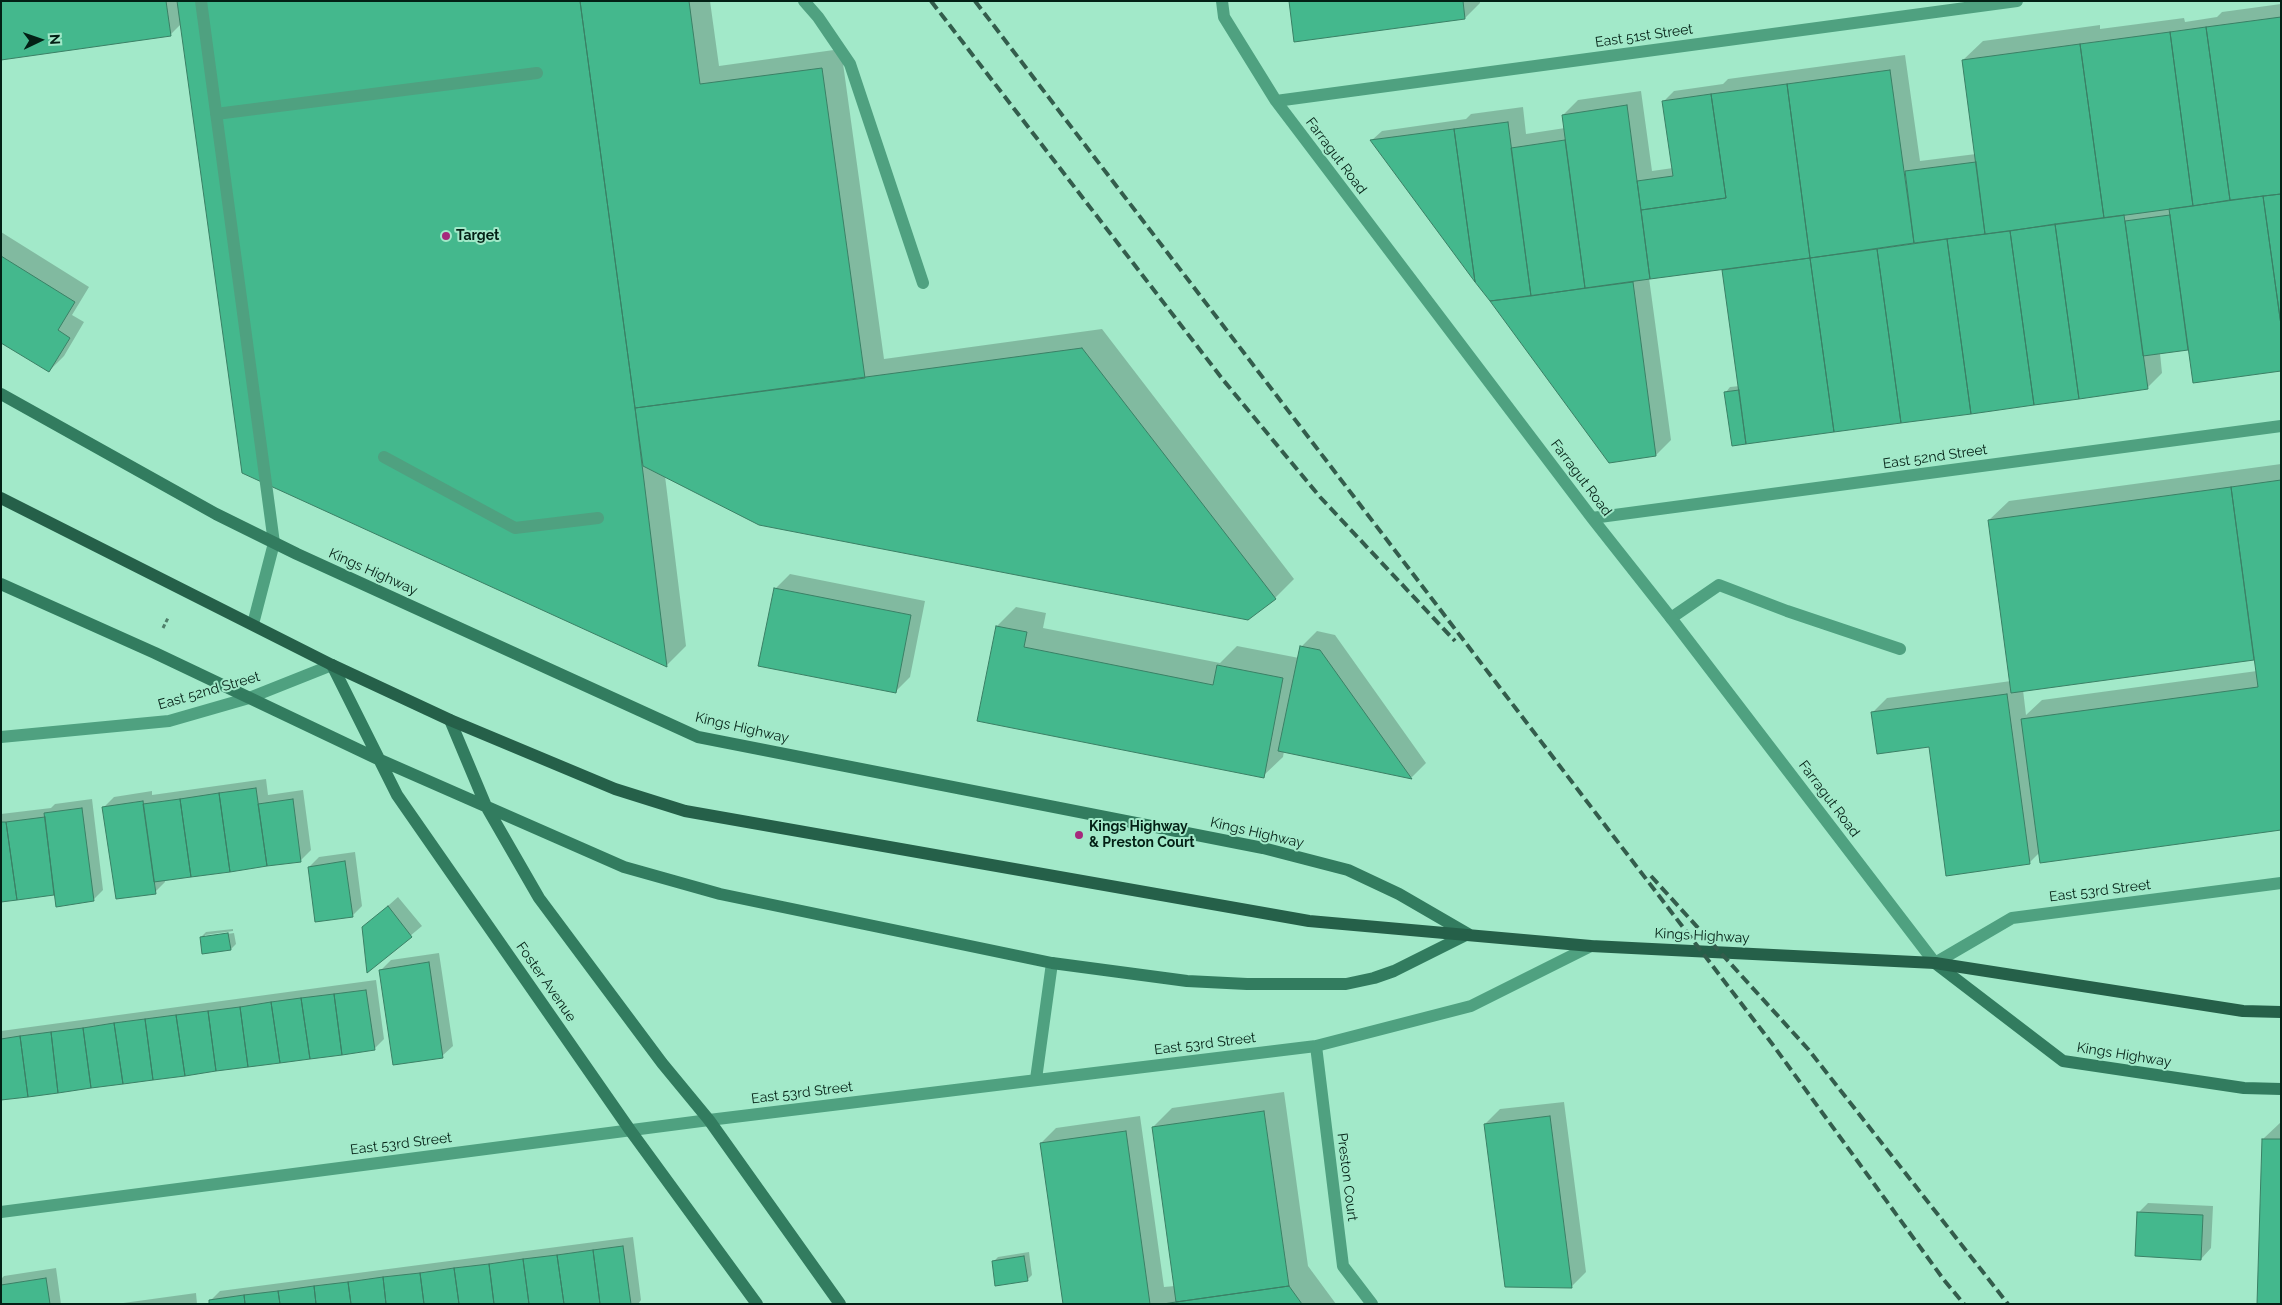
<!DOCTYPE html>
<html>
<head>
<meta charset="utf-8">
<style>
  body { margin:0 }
  #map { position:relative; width:2282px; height:1305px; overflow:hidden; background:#a2e9c9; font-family:Raleway,sans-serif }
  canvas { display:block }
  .frame { position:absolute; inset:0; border:2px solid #032015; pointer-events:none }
  .north { position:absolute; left:15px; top:15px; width:50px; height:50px; -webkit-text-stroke:4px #a2e9c9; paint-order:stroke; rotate:87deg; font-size:14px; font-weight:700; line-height:20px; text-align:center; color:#032015 }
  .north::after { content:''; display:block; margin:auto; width:18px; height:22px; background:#032015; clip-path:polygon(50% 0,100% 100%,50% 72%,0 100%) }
</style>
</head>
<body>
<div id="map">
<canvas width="2282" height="1305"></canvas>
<div class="frame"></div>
<div class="north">N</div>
</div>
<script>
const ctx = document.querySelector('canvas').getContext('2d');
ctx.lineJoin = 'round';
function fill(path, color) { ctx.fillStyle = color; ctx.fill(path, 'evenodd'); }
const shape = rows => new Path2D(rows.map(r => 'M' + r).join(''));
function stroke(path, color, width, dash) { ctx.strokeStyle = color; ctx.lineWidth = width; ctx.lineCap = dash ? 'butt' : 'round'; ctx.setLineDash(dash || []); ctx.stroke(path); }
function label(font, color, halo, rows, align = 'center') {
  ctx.font = font + ' Raleway,sans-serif'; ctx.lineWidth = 4; ctx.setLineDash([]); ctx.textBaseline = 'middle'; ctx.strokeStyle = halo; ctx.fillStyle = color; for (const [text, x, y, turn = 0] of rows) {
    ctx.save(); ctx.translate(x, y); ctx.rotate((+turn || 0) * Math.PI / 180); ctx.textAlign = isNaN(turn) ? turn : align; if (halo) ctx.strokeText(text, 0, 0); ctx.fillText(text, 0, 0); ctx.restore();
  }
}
const shadow = shape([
  [1,1,710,1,719,66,841,49,884,359,1102,329,1294,579,1275,598,665,476,686,646,667,665,243,472,181,24,170,35],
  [1290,1,1480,1,1480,3,1465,18],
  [2281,4,2281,370,2189,349,2160,353,2162,373,2147,388,1726,392,1730,387,1740,386,1724,268,1649,278,1671,440,1656,455,1610,461,1372,140,1382,131,1466,119,1471,114,1523,107,1526,134,1565,128,1563,115,1578,100,1641,91,1652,171,1673,168,1664,101,1674,91,1723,84,1728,79,1905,55,1920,161,1976,154,1963,60,1983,41,2100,25,2100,29,2184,18,2185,22,2217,17,2222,12],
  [1,232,89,287,72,315,84,322,64,356,49,371,1,342],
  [2281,464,2281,829,2040,852,2029,863,1930,745,1872,713,1887,698,2011,681,1989,520,2009,501],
  [2255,658,2257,671,2042,700,2026,715,2023,690],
  [790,574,925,601,910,677,895,692,775,589],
  [1016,607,1046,613,1043,628,1220,663,1237,646,1299,658,1302,646,1317,631,1335,635,1426,763,1412,777,1284,751,1283,757,1263,776,978,720,997,626],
  [266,779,268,795,303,790,311,850,301,860,165,879,165,882,155,892,104,807,114,797,152,791,152,795],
  [92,799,103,890,93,900,56,894,1,901,1,814,51,808,55,804],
  [355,852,362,906,352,916,309,867,319,857],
  [398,897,422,926,368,971,363,928],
  [233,929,233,931,205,935,205,937,234,933,236,944,231,949,201,937,206,932],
  [439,953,453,1046,442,1056,381,970,391,960],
  [376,980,384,1039,374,1049,1,1099,1,1031],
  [1284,1092,1308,1266,1336,1304,1064,1304,1041,1143,1056,1128,1140,1116,1164,1287,1175,1286,1153,1127,1172,1108],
  [1564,1102,1586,1272,1571,1287,1485,1124,1500,1109],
  [2281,1122,2281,1304,2263,1139],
  [2148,1203,2213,1206,2211,1248,2201,1259,2138,1213],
  [633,1237,641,1300,638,1304,210,1304,210,1301,220,1291],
  [1029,1252,1032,1275,1027,1280,993,1262,998,1257],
  [56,1268,61,1304,1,1304,1,1279,4,1276],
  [196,1293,197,1304,116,1304]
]);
const building = shape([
  [1,1,166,1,171,36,1,60,1,1],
  [177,1,580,1,635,408,667,667,242,473,177,1],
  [580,1,689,1,700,84,822,68,865,378,635,408,580,1],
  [1289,1,1463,1,1465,19,1294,42,1289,1],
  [2281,17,2281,194,2230,200,2206,27,2281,17],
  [2206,27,2230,200,2193,206,2170,32,2206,27],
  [2170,32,2193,206,2104,218,2080,44,2170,32],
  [2080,44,2104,218,1985,234,1962,60,2080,44],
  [1890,70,1914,243,1810,258,1787,84,1890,70],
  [1787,84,1810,258,1650,279,1641,210,1726,198,1711,94,1787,84],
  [1711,94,1726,198,1641,210,1637,181,1673,176,1662,101,1711,94],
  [1627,105,1650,279,1585,288,1562,115,1627,105],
  [1508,122,1531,296,1490,301,1475,282,1454,129,1508,122],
  [1454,129,1475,282,1370,140,1454,129],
  [1565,140,1585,288,1531,296,1511,148,1565,140],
  [1976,162,1985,234,1914,243,1905,171,1976,162],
  [2281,194,2281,325,2263,196,2281,194],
  [2263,196,2281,325,2281,371,2193,383,2169,209,2263,196],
  [2124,215,2148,389,2079,399,2055,224,2124,215],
  [2170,215,2188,350,2143,356,2125,221,2170,215],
  [2055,224,2079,399,2034,405,2010,231,2055,224],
  [2010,231,2034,405,1971,414,1947,239,2010,231],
  [1947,239,1971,414,1901,423,1877,249,1947,239],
  [1877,249,1901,423,1834,432,1810,258,1877,249],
  [1,256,75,302,58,330,70,338,49,372,1,343,1,256],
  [1810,258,1834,432,1746,444,1722,270,1810,258],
  [1633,282,1656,456,1609,463,1490,301,1633,282],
  [1082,348,1276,599,1248,620,759,525,643,466,635,408,1082,348],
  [1739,390,1746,444,1732,446,1724,392,1739,390],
  [2281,480,2281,830,2040,863,2021,719,2258,687,2231,487,2281,480],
  [2231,487,2254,660,2011,693,1988,520,2231,487],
  [774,588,911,615,896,693,758,666,774,588],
  [996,626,1027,632,1024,647,1213,685,1217,665,1283,678,1264,778,977,721,996,626],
  [1300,646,1320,650,1412,779,1278,751,1300,646],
  [2007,694,2030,864,1946,876,1929,747,1877,754,1871,712,2007,694],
  [256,788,267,866,230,872,219,793,256,788],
  [219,793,230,872,191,877,180,799,219,793],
  [180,799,191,877,154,882,143,804,180,799],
  [293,799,301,862,267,866,258,804,293,799],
  [143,801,156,894,116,899,102,807,143,801],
  [82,808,94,901,56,907,44,813,82,808],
  [45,817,54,895,17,900,6,822,45,817],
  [1,822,6,822,17,900,1,902,1,822],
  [345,861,353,917,315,922,308,867,345,861],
  [388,906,412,937,367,973,362,927,388,906],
  [228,933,231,950,202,954,200,937,228,933],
  [429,962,443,1058,393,1065,379,970,429,962],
  [366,990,375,1050,342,1055,334,994,366,990],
  [334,994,342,1055,310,1059,301,998,334,994],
  [301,998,310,1059,280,1063,271,1002,301,998],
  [271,1002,280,1063,248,1067,240,1007,271,1002],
  [240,1007,248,1067,216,1071,208,1011,240,1007],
  [208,1011,216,1071,185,1076,176,1015,208,1011],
  [176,1015,185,1076,153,1080,145,1019,176,1015],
  [145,1019,153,1080,123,1084,114,1023,145,1019],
  [114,1023,123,1084,91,1088,83,1028,114,1023],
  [83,1028,91,1088,58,1093,51,1032,83,1028],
  [51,1032,58,1093,28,1097,20,1036,51,1032],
  [20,1036,28,1097,1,1100,1,1039,20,1036],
  [1264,1111,1289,1286,1176,1302,1152,1127,1264,1111],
  [1550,1116,1572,1288,1505,1287,1484,1124,1550,1116],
  [1126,1131,1150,1304,1063,1304,1040,1143,1126,1131],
  [2262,1139,2281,1139,2281,1304,2257,1304,2262,1139],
  [2137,1212,2203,1215,2201,1260,2135,1256,2137,1212],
  [623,1246,631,1304,600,1304,593,1250,623,1246],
  [593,1250,600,1304,564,1304,557,1255,593,1250],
  [557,1255,564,1304,529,1304,523,1259,557,1255],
  [1024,1256,1028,1281,995,1286,992,1261,1024,1256],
  [523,1259,529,1304,494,1304,489,1264,523,1259],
  [489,1264,494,1304,459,1304,454,1268,489,1264],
  [454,1268,459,1304,424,1304,420,1273,454,1268],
  [420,1273,424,1304,386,1304,383,1277,420,1273],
  [383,1277,386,1304,351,1304,348,1282,383,1277],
  [46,1278,50,1304,1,1304,1,1285,46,1278],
  [348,1282,351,1304,316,1304,314,1286,348,1282],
  [314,1286,316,1304,280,1304,278,1291,314,1286],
  [1289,1286,1302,1304,1163,1304,1176,1302,1289,1286],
  [278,1291,280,1304,245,1304,244,1295,278,1291],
  [244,1295,245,1304,209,1304,209,1300,244,1295]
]);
const path = shape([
  [163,628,168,618]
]);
const lane = shape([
  [201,1,274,543,253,624],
  [804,1,818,17,850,64,923,283],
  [216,114,537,73],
  [384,457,515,528,598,518],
  [1671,618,1719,585,1787,611,1900,649]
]);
const street = shape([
  [1222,1,1224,17,1276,101,1592,518,1671,618,1935,963,2012,918,2281,883],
  [1276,101,2017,1],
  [1592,518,2281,426],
  [1,737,169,721,249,698,332,665],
  [1316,1046,1343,1266,1372,1304],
  [1036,1079,1052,963],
  [1,1212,709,1120,1316,1046,1471,1006,1591,946]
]);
const secondary = shape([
  [1,394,216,514,297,554,698,737,1263,848,1348,870,1399,894,1468,934],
  [1,584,155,653,378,759,624,867,720,894,1052,963,1187,981,1247,984,1346,984,1374,978,1394,971,1468,934],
  [332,665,397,795,630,1130,757,1304],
  [450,720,486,806,539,898,662,1063,709,1120,840,1304],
  [1935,963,2063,1061,2244,1088,2281,1089]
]);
const primary = shape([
  [1,498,332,665,450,720,615,789,685,811,1309,921,1591,946,1935,963,2243,1011,2281,1012]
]);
const rail = shape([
  [931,1,1224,381,1320,497,1455,641],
  [975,1,1773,1045,1944,1280,1964,1304],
  [1651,876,1808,1049,2008,1304]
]);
const markers = [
  [446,236,5,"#a6297c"],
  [1079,835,5,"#a6297c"]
];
const streetNames = [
  ["East 51st Street",1644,36,-8],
  ["Farragut Road",1336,156,53],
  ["East 52nd Street",1935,457,-8],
  ["Farragut Road",1581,478,53],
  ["Kings Highway",373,572,24],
  ["East 52nd Street",209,691,-16],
  ["Kings Highway",742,728,13],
  ["Farragut Road",1829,799,53],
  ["Kings Highway",1257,833,13],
  ["East 53rd Street",2100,891,-7],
  ["Kings Highway",1702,936,3],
  ["Foster Avenue",546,982,55],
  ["East 53rd Street",1205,1044,-7],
  ["Kings Highway",2124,1055,9],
  ["East 53rd Street",802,1093,-7],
  ["East 53rd Street",401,1144,-7],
  ["Preston Court",1347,1177,83]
];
const poiNames = [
  ["Target",456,236],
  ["Kings Highway",1089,827],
  ["& Preston Court",1089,843]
];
fill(shadow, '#0003');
fill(building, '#44b88d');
stroke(building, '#3a8065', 1);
stroke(path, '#4e7f6a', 3, [4, 2.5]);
stroke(lane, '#4fa180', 12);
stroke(street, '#4fa180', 12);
stroke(secondary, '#327c5f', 12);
stroke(primary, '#256049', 12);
stroke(rail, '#335d4c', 4, [10, 5]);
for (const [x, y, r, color] of markers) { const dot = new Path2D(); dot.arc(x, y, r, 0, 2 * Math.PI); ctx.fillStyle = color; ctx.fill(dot); stroke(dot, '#a2e9c9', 2); }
label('14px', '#032015', '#a2e9c9', streetNames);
label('bold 14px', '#032015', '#a2e9c9', poiNames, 'left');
</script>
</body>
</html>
